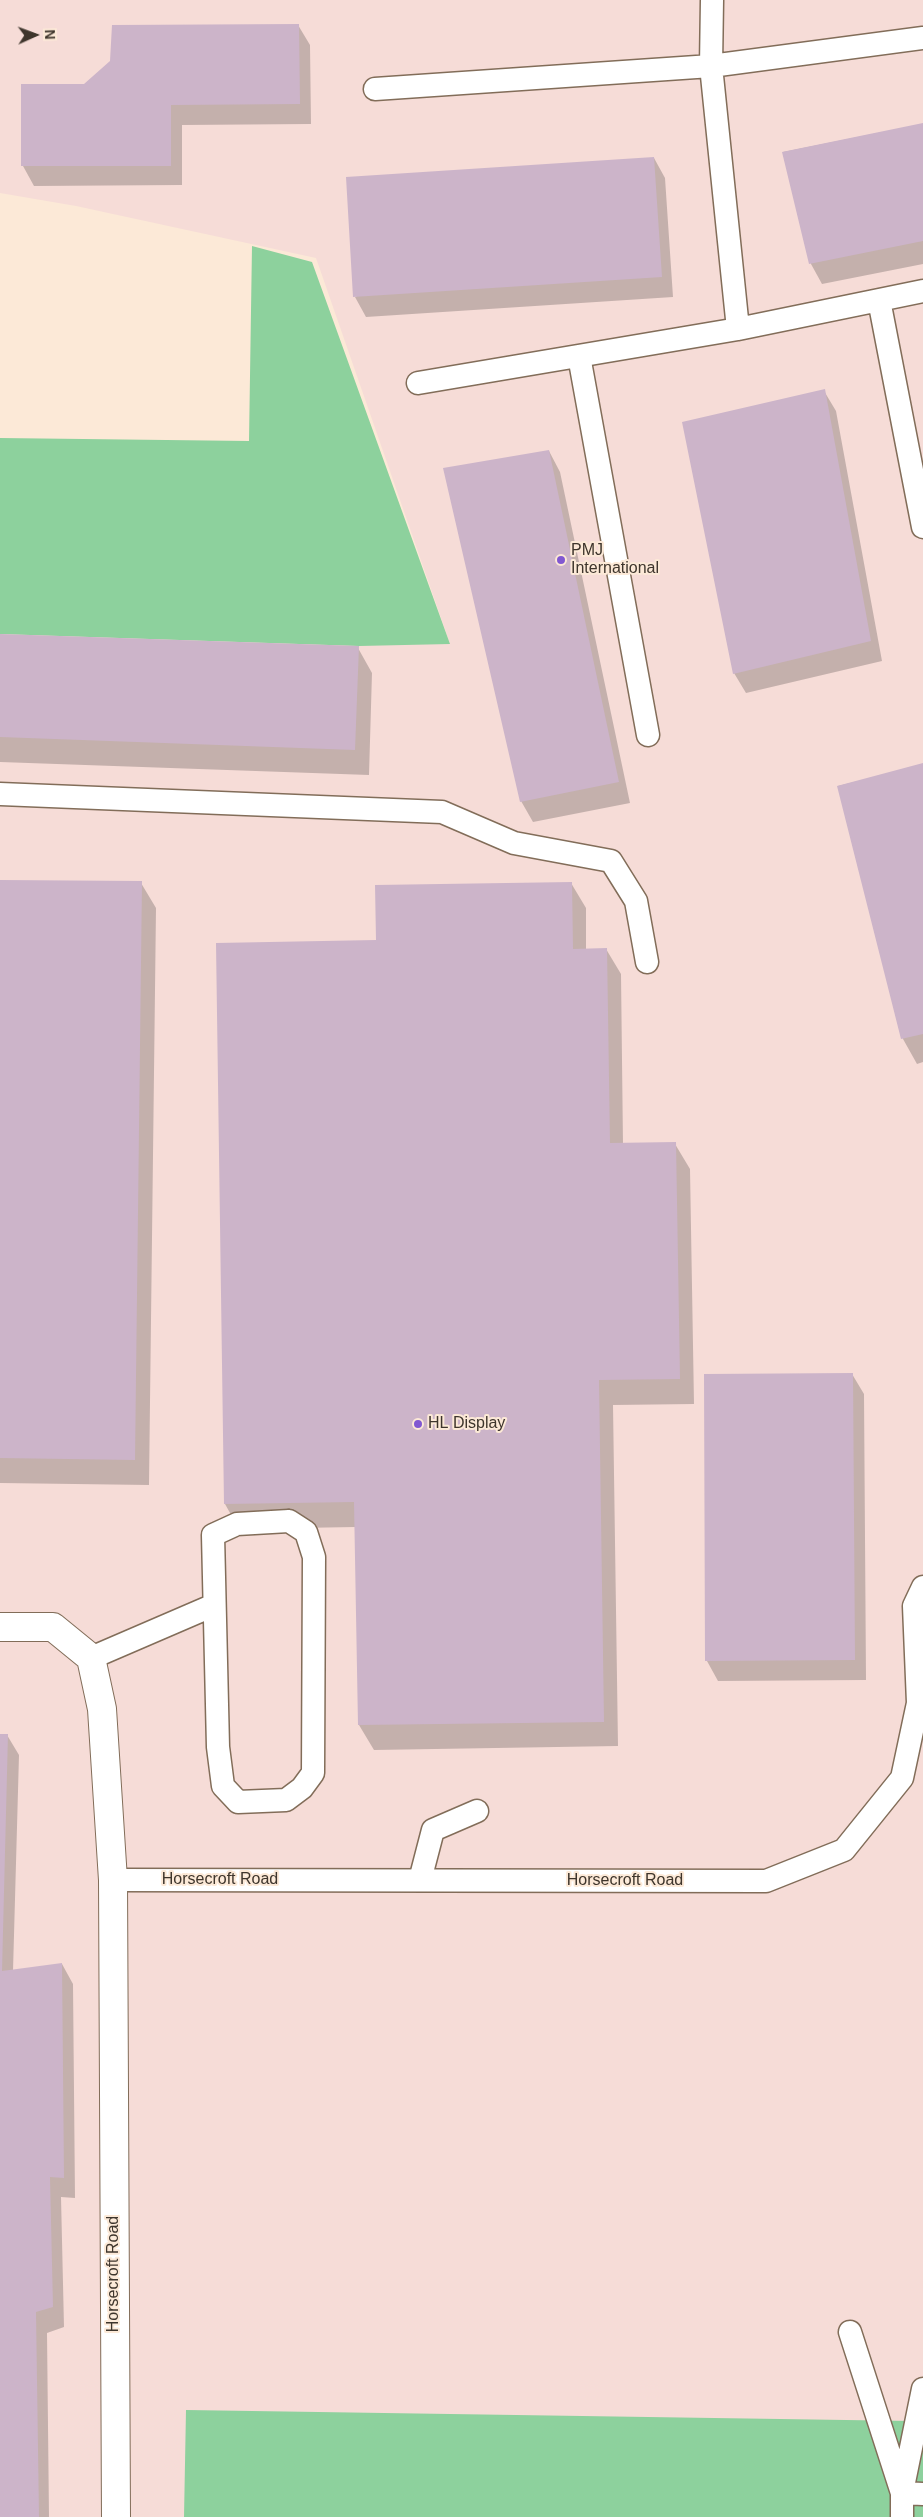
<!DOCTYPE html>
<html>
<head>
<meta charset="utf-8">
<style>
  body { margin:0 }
  #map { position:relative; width:923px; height:2517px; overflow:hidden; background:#fce9d7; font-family:Helvetica,sans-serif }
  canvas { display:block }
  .north { position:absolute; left:10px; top:10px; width:50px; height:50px; -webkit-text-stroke:4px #fce9d7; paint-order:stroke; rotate:88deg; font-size:14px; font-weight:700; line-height:20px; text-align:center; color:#3e352c }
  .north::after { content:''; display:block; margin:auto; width:18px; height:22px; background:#3e352c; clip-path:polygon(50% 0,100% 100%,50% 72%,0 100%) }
</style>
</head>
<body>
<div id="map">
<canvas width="923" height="2517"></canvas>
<div class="north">N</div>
</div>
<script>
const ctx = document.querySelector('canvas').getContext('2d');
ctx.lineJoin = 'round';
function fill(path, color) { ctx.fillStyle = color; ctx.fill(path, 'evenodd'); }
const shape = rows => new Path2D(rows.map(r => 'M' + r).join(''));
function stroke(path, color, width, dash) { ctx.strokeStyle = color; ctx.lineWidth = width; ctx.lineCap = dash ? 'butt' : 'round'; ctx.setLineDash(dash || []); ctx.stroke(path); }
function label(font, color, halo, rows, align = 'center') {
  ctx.font = font + ' Helvetica,sans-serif'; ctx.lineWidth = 4; ctx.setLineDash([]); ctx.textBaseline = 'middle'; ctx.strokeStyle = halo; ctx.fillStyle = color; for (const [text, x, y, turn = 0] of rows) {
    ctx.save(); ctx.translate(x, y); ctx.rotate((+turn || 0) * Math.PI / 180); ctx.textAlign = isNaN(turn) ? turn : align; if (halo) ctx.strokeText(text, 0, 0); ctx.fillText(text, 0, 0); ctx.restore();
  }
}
const industrial = shape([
  [0,0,923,0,923,2517,0,2517,0,631,450,644,316,258,76,206,0,193]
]);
const green = shape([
  [252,246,312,262,450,644,359,646,0,634,0,438,249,441],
  [186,2410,912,2421,923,2439,923,2517,184,2517]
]);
const shadow = shape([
  [298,25,310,45,311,124,182,125,182,185,34,186,23,166,22,85,84,85],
  [923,124,923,264,822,284,811,264,783,152],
  [654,158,665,178,673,297,366,317,355,297],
  [824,391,836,411,882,661,746,693,734,673],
  [549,451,560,472,630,803,533,822,521,801],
  [0,635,358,648,372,673,369,775,0,762],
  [923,765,923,1062,917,1064,903,1039,838,786],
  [0,881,141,883,156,908,149,1485,0,1483],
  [571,883,586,908,586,949,606,949,621,974,623,1145,675,1144,690,1169,694,1404,613,1405,618,1746,374,1750,359,1725,356,1527,239,1529,225,1504,217,944,378,941],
  [852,1374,864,1394,866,1680,718,1681,707,1661],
  [0,1735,7,1735,19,1755,13,1971,62,1964,73,1984,75,2198,61,2197,64,2327,47,2333,49,2517,0,2517]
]);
const building = shape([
  [299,24,300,104,171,105,171,166,21,166,21,84,84,84,110,61,112,25],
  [923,123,923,241,809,264,782,152],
  [654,157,662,277,353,297,346,177],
  [825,389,871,641,733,674,682,422],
  [549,450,619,782,520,802,443,468],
  [0,634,359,646,355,750,0,737],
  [923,763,923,1034,901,1039,837,786],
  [0,880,142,881,135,1460,0,1458],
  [572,882,573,949,607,948,610,1143,676,1142,680,1379,599,1380,604,1722,358,1725,354,1502,224,1504,216,943,376,940,375,885],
  [853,1373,855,1660,705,1661,704,1374],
  [0,1734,8,1734,2,1971,62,1963,64,2178,50,2177,53,2307,36,2312,39,2517,0,2517]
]);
const service = shape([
  [712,0,711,66,738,329,923,291],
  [375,89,711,66,923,38],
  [879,300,923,527],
  [579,356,648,735],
  [418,383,738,329],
  [0,794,442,812,514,843,611,861,636,901,647,962],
  [289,1521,306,1532,314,1557,313,1773,302,1788,286,1800,238,1802,223,1786,218,1747,213,1535,237,1524,289,1521],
  [91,1658,214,1605],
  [113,1880,766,1881,844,1850,902,1778,918,1703,914,1606,923,1587],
  [420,1880,433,1830,477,1811],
  [850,2332,902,2493],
  [902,2492,923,2389],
  [902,2517,902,2493,923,2494]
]);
const minor = shape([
  [0,1627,53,1627,91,1658,102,1709,113,1880,116,2517]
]);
const markers = [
  [561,560,5,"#8158d1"],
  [418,1424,5,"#8158d1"]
];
const poiNames = [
  ["PMJ",571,551],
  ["International",571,569],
  ["HL Display",428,1424]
];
const streetNames = [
  ["Horsecroft Road",220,1880],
  ["Horsecroft Road",625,1881],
  ["Horsecroft Road",114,2274,-90]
];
fill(industrial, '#f6dcd7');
fill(green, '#8dd19d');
fill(shadow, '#0003');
fill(building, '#ccb4c9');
stroke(service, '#826d59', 25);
stroke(minor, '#826d59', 30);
stroke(service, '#fff', 22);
stroke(minor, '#fff', 28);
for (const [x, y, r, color] of markers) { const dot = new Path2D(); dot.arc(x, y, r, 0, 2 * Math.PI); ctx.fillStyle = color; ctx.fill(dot); stroke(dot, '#fce9d7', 2); }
label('16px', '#3e352c', '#fce9d7', poiNames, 'left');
label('16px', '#3e352c', '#fce9d7', streetNames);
</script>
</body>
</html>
